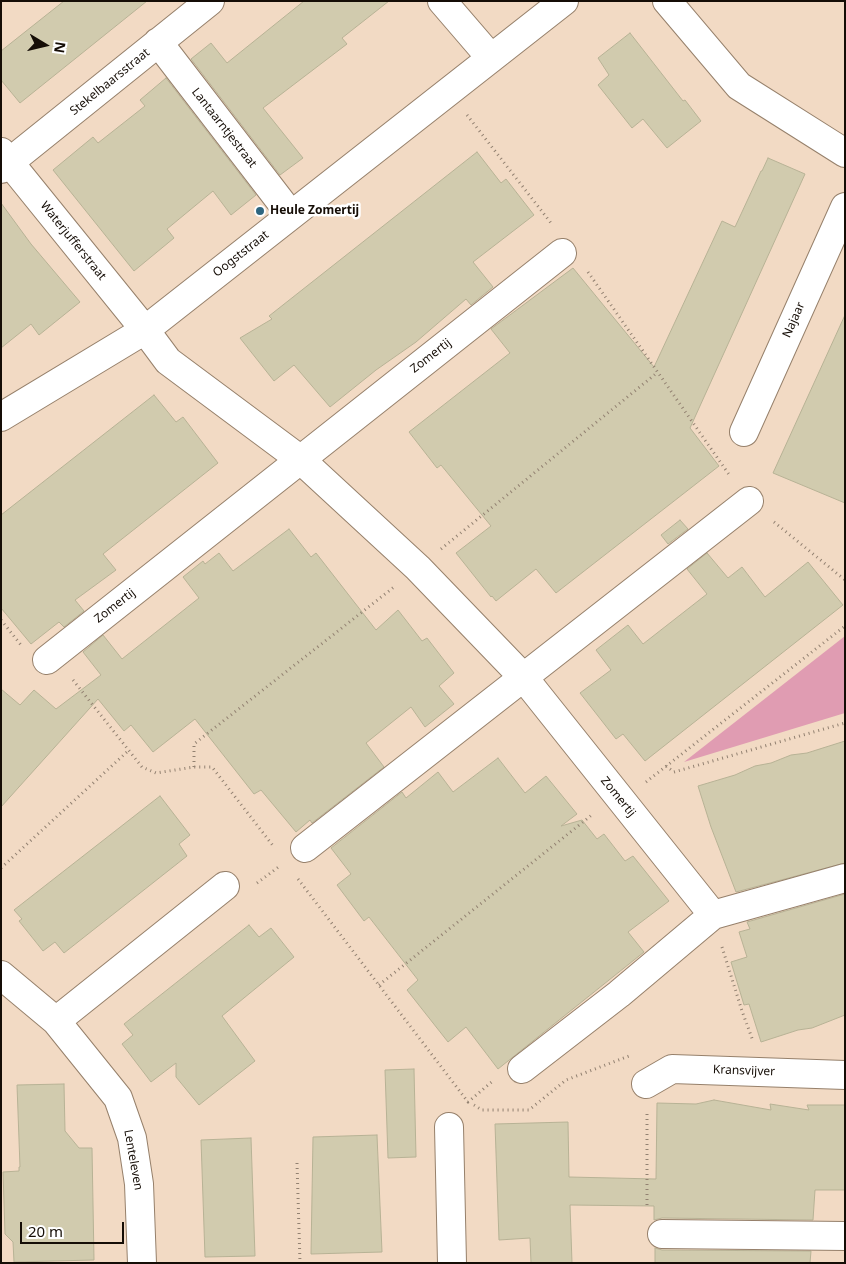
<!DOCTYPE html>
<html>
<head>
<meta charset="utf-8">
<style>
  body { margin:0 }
  #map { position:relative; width:846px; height:1264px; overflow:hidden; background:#f2dac4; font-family:"Noto Sans",sans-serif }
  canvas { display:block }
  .frame { position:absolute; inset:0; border:2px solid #150d06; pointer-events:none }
  .north { position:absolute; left:20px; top:20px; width:50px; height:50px; -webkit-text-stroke:4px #fff; paint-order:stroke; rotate:99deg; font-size:14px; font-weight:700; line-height:20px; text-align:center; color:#150d06 }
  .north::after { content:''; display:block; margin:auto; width:18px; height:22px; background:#150d06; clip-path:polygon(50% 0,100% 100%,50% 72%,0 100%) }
  .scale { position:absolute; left:20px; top:1222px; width:104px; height:22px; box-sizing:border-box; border:2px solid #150d06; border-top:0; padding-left:6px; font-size:15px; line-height:18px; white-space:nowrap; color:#150d06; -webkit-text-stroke:4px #fff; paint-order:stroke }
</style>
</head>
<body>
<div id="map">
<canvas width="846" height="1264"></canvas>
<div class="frame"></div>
<div class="north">N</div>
<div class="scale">20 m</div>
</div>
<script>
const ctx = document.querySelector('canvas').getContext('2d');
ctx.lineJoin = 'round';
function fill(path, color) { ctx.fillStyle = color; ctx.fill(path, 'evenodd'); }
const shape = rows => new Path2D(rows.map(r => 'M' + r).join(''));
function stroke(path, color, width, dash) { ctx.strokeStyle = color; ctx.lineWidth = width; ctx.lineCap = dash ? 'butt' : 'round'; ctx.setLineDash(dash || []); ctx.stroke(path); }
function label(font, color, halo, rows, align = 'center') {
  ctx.font = font + ' "Noto Sans",sans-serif'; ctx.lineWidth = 5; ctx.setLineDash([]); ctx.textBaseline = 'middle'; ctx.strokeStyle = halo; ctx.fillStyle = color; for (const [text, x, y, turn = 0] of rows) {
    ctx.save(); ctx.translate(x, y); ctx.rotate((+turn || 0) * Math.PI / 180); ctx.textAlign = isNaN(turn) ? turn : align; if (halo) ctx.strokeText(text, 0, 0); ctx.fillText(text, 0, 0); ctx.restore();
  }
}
const green = shape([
  [845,636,845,713,684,762]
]);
const building = shape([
  [64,1,147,1,20,103,1,80,1,51,64,1],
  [304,1,389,1,342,38,347,44,263,108,303,158,280,175,191,59,211,43,227,63,304,1],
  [630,33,683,101,685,100,701,121,667,148,643,119,632,128,598,85,609,75,598,58,630,33],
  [166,78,256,195,231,215,213,191,167,229,174,238,134,271,53,170,93,137,98,143,145,106,140,100,166,78],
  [477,152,501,183,506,179,534,215,473,262,493,287,471,305,466,299,416,342,376,370,330,407,294,365,274,381,240,338,272,319,269,316,477,152],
  [768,158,805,174,690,428,719,466,556,593,536,569,496,601,492,596,491,597,456,553,491,526,441,465,437,468,409,432,510,353,491,329,573,268,654,367,722,221,735,227,761,171,762,171,768,158],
  [1,203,31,244,80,302,39,335,31,324,1,348,1,203],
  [845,315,845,503,773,473,845,315],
  [154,395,176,422,183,417,218,463,103,554,116,570,75,600,84,611,64,627,59,622,31,644,1,608,1,515,154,395],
  [680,520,688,529,668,544,661,535,680,520],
  [289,529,311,557,316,553,376,630,398,610,422,641,427,638,454,673,439,686,454,704,425,727,411,707,366,743,384,767,312,823,310,820,296,832,261,790,254,794,195,719,153,752,131,725,124,731,98,699,1,807,1,689,20,705,34,690,56,709,101,675,83,652,103,635,122,659,199,598,183,577,203,561,205,564,219,553,233,571,289,529],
  [707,553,728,578,742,567,765,597,808,562,843,605,645,761,623,734,616,739,580,693,611,670,596,650,628,625,643,644,707,594,687,569,707,553],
  [845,741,845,863,736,892,711,827,698,786,735,775,755,766,771,763,791,755,807,753,845,741],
  [498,758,525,793,546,776,577,814,561,826,582,820,597,839,604,834,625,861,633,856,669,901,628,932,644,952,498,1069,466,1027,448,1042,407,990,418,980,369,917,364,921,337,885,351,874,331,848,402,792,406,798,438,772,453,792,498,758],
  [160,796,190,835,179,844,187,856,64,953,55,942,43,951,19,921,22,919,14,910,160,796],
  [845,894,845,1015,812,1028,798,1030,761,1042,749,1004,744,1005,731,962,747,957,739,932,750,929,747,922,845,894],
  [249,925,259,937,271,928,294,957,222,1016,255,1061,199,1105,176,1077,176,1063,151,1082,122,1044,133,1035,124,1024,249,925],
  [414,1069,416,1157,388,1158,385,1070,414,1069],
  [64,1084,65,1131,79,1148,92,1148,94,1260,14,1262,13,1242,5,1234,3,1172,19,1171,19,1167,20,1167,17,1085,64,1084],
  [714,1100,771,1110,770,1104,809,1110,807,1105,845,1105,845,1190,815,1190,813,1220,662,1218,654,1220,654,1206,570,1205,572,1263,531,1263,530,1238,499,1240,495,1124,568,1122,569,1177,656,1179,657,1103,696,1104,714,1100],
  [377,1135,382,1252,311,1254,313,1137,377,1135],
  [251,1138,255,1256,205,1257,201,1140,251,1138],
  [655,1248,662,1250,811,1251,810,1263,655,1263,655,1248]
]);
const path = shape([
  [467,115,551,223],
  [588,272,730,476],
  [774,522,845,580],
  [441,549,658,372],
  [1,620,21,645],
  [73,680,142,767,156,773,194,767,212,767,274,847],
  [666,766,674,772,845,723],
  [194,767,194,744,394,587],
  [646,782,845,626],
  [1,868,129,750],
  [298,879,468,1102,494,1080],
  [257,883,280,866],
  [722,947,742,1011,753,1041],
  [379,985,593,814],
  [474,1105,482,1110,529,1110,566,1080,629,1056],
  [647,1114,647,1206],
  [297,1163,300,1263]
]);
const minor = shape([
  [442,1,491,58],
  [667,1,739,86,845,153],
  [158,42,291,215],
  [1,152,145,330,168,361,301,460,418,568,524,678,713,915],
  [1,169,210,1],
  [1,417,145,330,564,1],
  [744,432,845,207],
  [47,660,562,253],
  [305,848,749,501],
  [1,975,56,1021,118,1098,132,1138,139,1184,142,1263],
  [56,1021,225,886],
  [522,1069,619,994,713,915,845,878],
  [646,1084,672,1069,845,1075],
  [449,1127,452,1263],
  [662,1234,845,1236]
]);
const markers = [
  [260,211,5,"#2e6680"]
];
const streetNames = [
  ["Stekelbaarsstraat",110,82,-39],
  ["Lantaarntjestraat",224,128,52],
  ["Waterjufferstraat",73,241,51],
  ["Oogststraat",241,254,-38],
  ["Najaar",794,320,-66],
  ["Zomertij",431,356,-38],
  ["Zomertij",115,606,-38],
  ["Zomertij",618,797,51],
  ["Kransvijver",744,1071,2],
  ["Lenteleven",133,1160,80]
];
const poiNames = [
  ["Heule Zomertij",270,211]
];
fill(green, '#e09cb2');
fill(building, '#d1cbae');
stroke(building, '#b7b295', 1);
stroke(minor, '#96806b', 30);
stroke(path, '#928171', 3, [1, 4]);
stroke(minor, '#fff', 28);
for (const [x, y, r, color] of markers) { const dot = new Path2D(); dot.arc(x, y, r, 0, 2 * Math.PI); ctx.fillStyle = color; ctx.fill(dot); stroke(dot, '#fff', 2); }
label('12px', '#150d06', '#fff', streetNames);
label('bold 12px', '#150d06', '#fff', poiNames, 'left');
</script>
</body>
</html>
